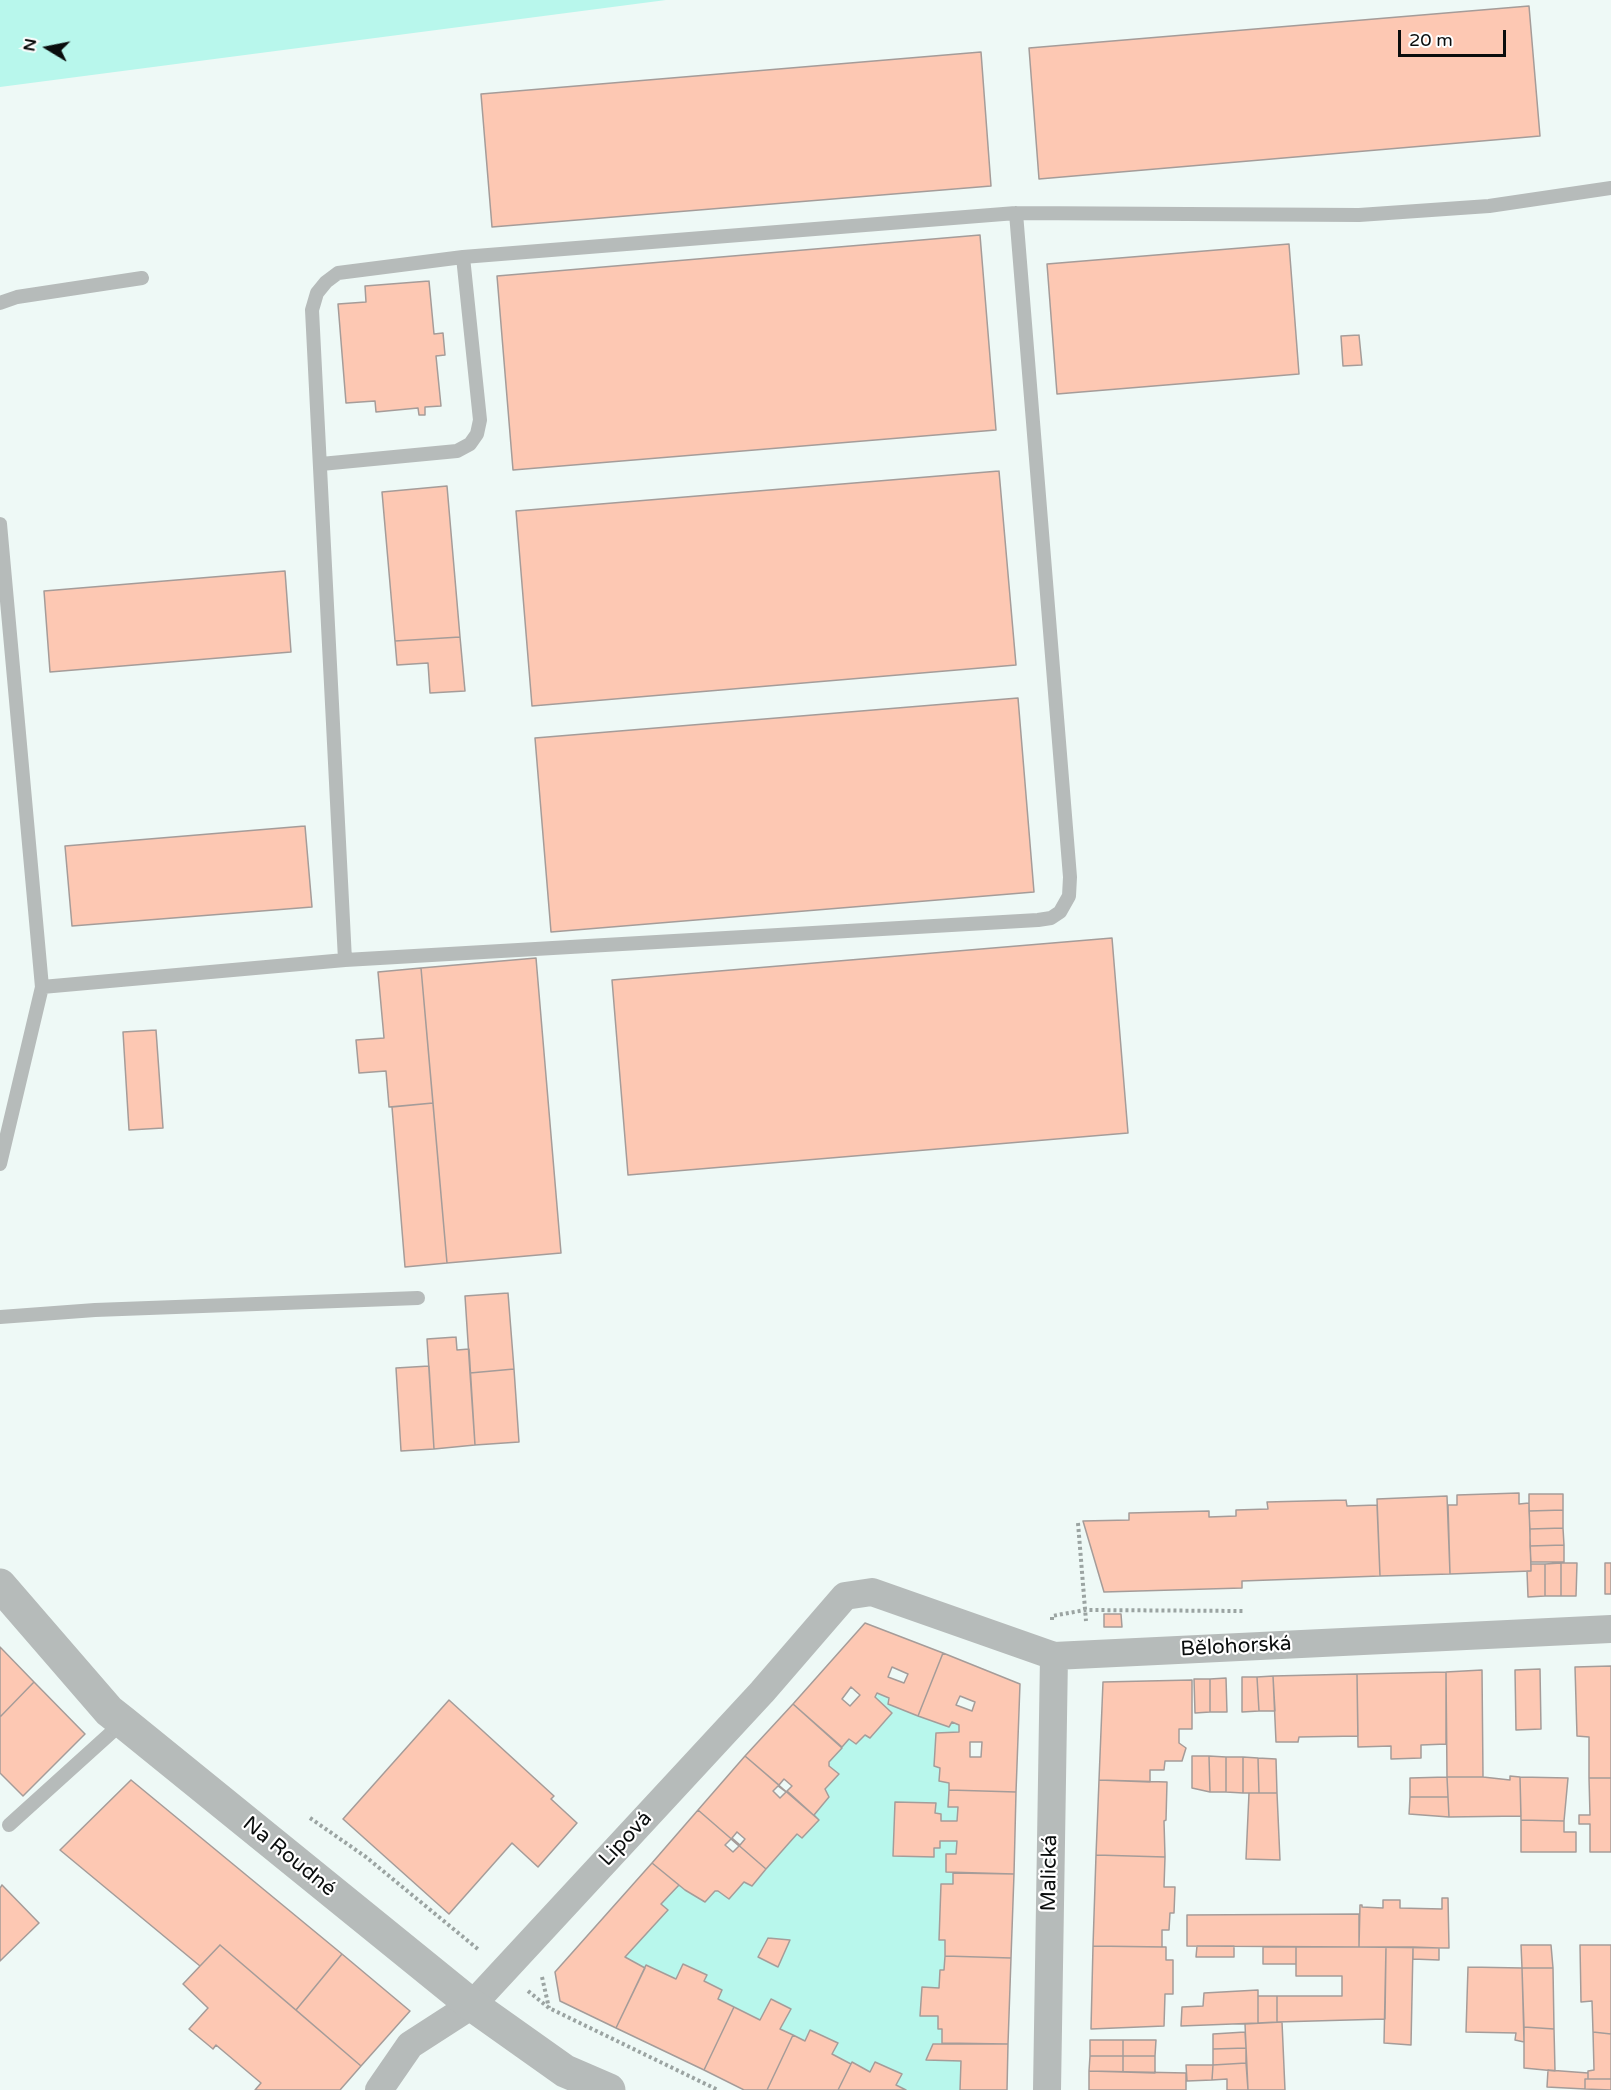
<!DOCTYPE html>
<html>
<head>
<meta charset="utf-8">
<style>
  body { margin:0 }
  #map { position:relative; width:1611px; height:2090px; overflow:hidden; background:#eef9f6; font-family:"Varela Round",sans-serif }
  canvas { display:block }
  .north { position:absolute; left:18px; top:18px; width:60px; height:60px; -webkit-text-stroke:4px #fff; paint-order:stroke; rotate:280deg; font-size:16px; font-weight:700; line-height:24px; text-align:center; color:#0a0d0d }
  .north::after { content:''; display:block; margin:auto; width:21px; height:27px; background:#0a0d0d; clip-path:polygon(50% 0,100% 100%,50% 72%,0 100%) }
  .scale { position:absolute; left:1398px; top:30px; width:108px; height:27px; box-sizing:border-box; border:3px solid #0a0d0d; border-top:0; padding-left:8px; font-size:18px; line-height:21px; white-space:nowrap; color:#0a0d0d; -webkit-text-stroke:4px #fff; paint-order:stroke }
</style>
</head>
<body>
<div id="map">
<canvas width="1611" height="2090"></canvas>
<div class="north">N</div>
<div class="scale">20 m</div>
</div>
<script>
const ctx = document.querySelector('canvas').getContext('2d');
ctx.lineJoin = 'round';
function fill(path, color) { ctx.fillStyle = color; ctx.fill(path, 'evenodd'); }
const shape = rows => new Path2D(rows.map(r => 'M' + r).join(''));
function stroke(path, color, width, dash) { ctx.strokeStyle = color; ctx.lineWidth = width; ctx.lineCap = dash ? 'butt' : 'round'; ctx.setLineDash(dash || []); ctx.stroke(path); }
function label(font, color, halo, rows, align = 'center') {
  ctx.font = font + ' "Varela Round",sans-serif'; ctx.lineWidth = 4.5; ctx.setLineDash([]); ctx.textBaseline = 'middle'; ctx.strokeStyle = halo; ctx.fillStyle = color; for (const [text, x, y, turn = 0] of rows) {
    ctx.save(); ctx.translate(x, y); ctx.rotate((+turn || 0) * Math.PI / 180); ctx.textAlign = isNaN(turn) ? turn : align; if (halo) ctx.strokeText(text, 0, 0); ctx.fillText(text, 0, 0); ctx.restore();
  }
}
const green = shape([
  [0,0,666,0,0,87],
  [877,1693,889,1698,888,1704,949,1727,952,1722,959,1725,959,1732,936,1732,934,1766,940,1768,939,1781,949,1783,948,1807,958,1807,957,1821,941,1821,941,1814,935,1813,936,1804,896,1802,893,1855,933,1857,934,1848,940,1848,940,1841,957,1841,956,1854,946,1854,946,1872,953,1873,953,1884,941,1884,939,1939,945,1940,944,1970,940,1970,939,1988,922,1988,920,2015,938,2016,942,2029,942,2043,933,2044,926,2060,961,2061,960,2090,906,2090,896,2085,901,2074,875,2062,870,2072,832,2054,837,2044,805,2041,780,2029,791,2009,772,1999,760,2020,718,1999,722,1990,704,1981,706,1975,684,1964,676,1979,647,1965,645,1968,625,1957,667,1910,661,1904,679,1885,705,1902,715,1891,718,1891,729,1899,744,1882,752,1886,797,1834,802,1838,819,1820,814,1815,829,1797,825,1789,839,1774,829,1766,829,1762,849,1739,855,1744,865,1735,870,1738,892,1714,875,1697]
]);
const building = shape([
  [1529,6,1540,136,1039,179,1029,48,1529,6],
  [981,52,991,186,492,227,481,94,981,52],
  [980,235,996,430,513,470,497,276,980,235],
  [1289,244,1299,374,1057,394,1047,264,1289,244],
  [429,281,434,334,443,333,445,355,436,356,441,406,425,407,425,415,419,415,418,408,376,412,375,401,346,403,338,304,366,302,365,286,429,281],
  [1359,335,1362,365,1343,366,1341,336,1359,335],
  [999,471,1016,665,532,706,516,511,999,471],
  [447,486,460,637,395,641,382,492,447,486],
  [285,571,291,652,50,672,44,591,285,571],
  [460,637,465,691,430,693,428,663,397,665,395,641,460,637],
  [1018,698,1034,892,551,932,535,738,1018,698],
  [305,826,312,907,72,926,65,846,305,826],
  [1112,938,1128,1133,628,1175,612,980,1112,938],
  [536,958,561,1253,447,1263,421,968,536,958],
  [421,968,433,1103,389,1107,386,1071,359,1073,356,1040,384,1038,378,972,421,968],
  [156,1030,163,1128,129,1130,123,1032,156,1030],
  [433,1103,447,1263,405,1267,392,1107,433,1103],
  [508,1293,514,1369,470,1373,465,1296,508,1293],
  [456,1337,457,1350,469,1349,475,1445,434,1449,427,1339,456,1337],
  [429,1366,434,1449,401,1451,396,1368,429,1366],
  [514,1369,519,1442,475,1445,470,1373,514,1369],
  [1519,1493,1519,1504,1529,1503,1531,1571,1450,1574,1448,1505,1457,1505,1457,1495,1519,1493],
  [1529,1494,1563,1494,1563,1510,1529,1511,1529,1494],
  [1447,1496,1450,1574,1380,1576,1377,1499,1447,1496],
  [1346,1500,1347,1506,1377,1505,1380,1576,1242,1581,1242,1588,1104,1592,1083,1521,1129,1520,1129,1513,1209,1511,1209,1517,1236,1516,1236,1510,1268,1509,1267,1502,1346,1500],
  [1563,1510,1563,1528,1530,1529,1529,1511,1563,1510],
  [1563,1528,1564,1545,1530,1546,1530,1529,1563,1528],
  [1564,1545,1564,1562,1531,1562,1530,1546,1564,1545],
  [1561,1563,1577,1563,1576,1596,1561,1596,1561,1563],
  [1561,1563,1561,1596,1545,1596,1545,1564,1561,1563],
  [1605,1563,1611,1563,1611,1594,1605,1594,1605,1563],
  [1531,1564,1545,1564,1545,1596,1528,1597,1527,1571,1531,1571,1531,1564],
  [1104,1614,1121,1614,1122,1627,1104,1627,1104,1614],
  [865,1623,943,1653,918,1716,888,1704,889,1698,877,1693,875,1697,892,1713,870,1738,865,1735,856,1744,849,1739,842,1747,793,1704,865,1623],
  [892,1667,908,1674,904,1683,888,1677,892,1667],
  [851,1687,860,1695,850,1706,842,1699,851,1687],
  [0,1647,34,1682,0,1717,0,1647],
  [943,1653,1020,1684,1016,1792,949,1790,949,1783,939,1781,940,1768,934,1766,936,1733,959,1732,959,1725,952,1722,949,1727,918,1716,943,1653],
  [960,1696,975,1702,972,1711,956,1705,960,1696],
  [970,1742,982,1742,981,1757,970,1757,970,1742],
  [1611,1666,1611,1778,1589,1778,1589,1737,1577,1736,1575,1667,1611,1666],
  [1540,1669,1541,1729,1516,1730,1515,1670,1540,1669],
  [1482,1670,1483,1777,1447,1777,1446,1672,1482,1670],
  [1446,1672,1446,1744,1421,1745,1421,1758,1391,1759,1391,1746,1358,1747,1357,1674,1446,1672],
  [1357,1674,1358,1736,1299,1737,1298,1742,1276,1742,1273,1676,1357,1674],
  [1273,1676,1275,1711,1259,1711,1257,1677,1273,1676],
  [1242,1677,1257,1677,1259,1711,1242,1712,1242,1677],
  [1226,1678,1227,1712,1210,1712,1210,1679,1226,1678],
  [1194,1679,1210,1679,1210,1712,1195,1713,1194,1679],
  [1192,1680,1192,1729,1179,1729,1179,1743,1186,1748,1182,1761,1165,1761,1164,1770,1150,1770,1150,1782,1099,1780,1103,1682,1192,1680],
  [34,1682,85,1734,23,1796,0,1773,0,1717,34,1682],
  [449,1700,554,1796,551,1799,577,1823,538,1867,512,1843,449,1914,343,1819,449,1700],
  [793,1704,842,1748,829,1762,829,1766,839,1774,825,1789,829,1797,814,1815,819,1820,787,1791,792,1786,784,1779,779,1785,745,1756,793,1704],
  [745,1756,819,1820,802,1838,797,1834,766,1869,698,1810,745,1756],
  [778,1786,786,1792,780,1798,773,1791,778,1786],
  [737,1832,745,1839,740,1845,732,1838,737,1832],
  [1192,1756,1209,1756,1210,1792,1192,1788,1192,1756],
  [1209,1756,1226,1757,1226,1792,1210,1792,1209,1756],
  [1226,1757,1243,1757,1243,1793,1226,1792,1226,1757],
  [1243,1757,1258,1758,1259,1793,1243,1793,1243,1757],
  [1258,1758,1276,1759,1277,1793,1259,1793,1258,1758],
  [1510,1776,1520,1777,1521,1816,1449,1817,1447,1777,1483,1777,1510,1780,1510,1776],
  [1447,1777,1448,1797,1410,1797,1410,1778,1447,1777],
  [1520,1777,1568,1778,1564,1821,1521,1820,1520,1777],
  [1589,1778,1611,1778,1611,1852,1590,1852,1590,1824,1579,1824,1579,1815,1590,1815,1589,1778],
  [131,1780,342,1954,296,2010,220,1945,200,1966,60,1850,131,1780],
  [1099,1780,1167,1782,1166,1820,1164,1821,1165,1857,1096,1855,1099,1780],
  [949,1790,1016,1792,1014,1874,946,1872,946,1854,956,1854,957,1841,940,1841,940,1848,934,1848,934,1857,893,1856,895,1802,936,1803,935,1813,941,1814,941,1821,957,1821,958,1807,948,1807,949,1790],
  [1249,1793,1277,1793,1280,1860,1246,1859,1249,1793],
  [1410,1797,1448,1797,1449,1817,1409,1814,1410,1797],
  [698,1810,766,1869,752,1886,744,1882,729,1899,718,1891,715,1891,705,1902,685,1890,652,1863,698,1810],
  [731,1839,739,1846,733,1852,725,1845,731,1839],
  [1521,1820,1564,1821,1564,1832,1576,1832,1576,1852,1521,1852,1521,1820],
  [1096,1855,1165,1857,1164,1887,1175,1887,1174,1913,1170,1913,1169,1930,1162,1930,1162,1947,1093,1946,1096,1855],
  [652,1863,679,1885,661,1904,668,1910,625,1957,645,1968,616,2028,560,2001,555,1972,652,1863],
  [953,1873,1014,1874,1011,1958,945,1956,945,1940,939,1940,941,1884,953,1884,953,1873],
  [2,1885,39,1923,0,1961,0,1888,2,1885],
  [1442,1898,1448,1898,1449,1948,1359,1947,1360,1905,1362,1905,1362,1907,1383,1908,1383,1900,1400,1900,1400,1908,1442,1909,1442,1898],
  [1359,1914,1359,1947,1187,1946,1187,1915,1359,1914],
  [768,1938,790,1940,778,1967,758,1957,768,1938],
  [220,1945,361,2066,340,2090,255,2090,261,2083,216,2045,213,2049,189,2029,208,2008,183,1984,220,1945],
  [1521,1945,1551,1945,1553,1968,1522,1968,1521,1945],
  [1580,1945,1611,1945,1611,2034,1593,2032,1592,2001,1581,2002,1580,1945],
  [1093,1946,1166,1947,1166,1960,1173,1960,1173,1994,1165,1994,1164,2026,1091,2029,1093,1946],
  [1197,1946,1234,1946,1234,1957,1196,1957,1197,1946],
  [1263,1947,1296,1947,1296,1964,1263,1964,1263,1947],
  [1296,1947,1386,1947,1385,2019,1277,2022,1277,1996,1342,1996,1342,1976,1296,1976,1296,1947],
  [1386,1947,1413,1947,1411,2045,1384,2043,1386,1947],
  [1413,1947,1439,1948,1439,1960,1413,1959,1413,1947],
  [342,1954,410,2011,361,2066,296,2010,342,1954],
  [945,1956,1011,1958,1008,2044,942,2043,942,2029,938,2029,938,2016,920,2016,922,1987,939,1988,940,1970,944,1970,945,1956],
  [683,1964,707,1975,704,1981,722,1990,718,1999,734,2007,704,2070,616,2028,646,1965,676,1979,683,1964],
  [1468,1967,1522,1968,1524,2042,1515,2040,1516,2033,1466,2032,1468,1967],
  [1522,1968,1553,1968,1554,2029,1524,2027,1522,1968],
  [1258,1990,1258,2023,1181,2026,1182,2007,1203,2006,1204,1993,1258,1990],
  [1258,1996,1277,1996,1277,2022,1258,2023,1258,1996],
  [771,1999,791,2009,780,2029,793,2035,767,2090,744,2090,704,2070,734,2007,760,2020,771,1999],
  [1282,2022,1285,2090,1248,2090,1245,2024,1282,2022],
  [1524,2027,1554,2029,1555,2071,1524,2068,1524,2027],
  [810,2030,838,2043,832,2054,851,2064,838,2090,767,2090,793,2035,805,2041,810,2030],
  [1245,2032,1246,2048,1213,2049,1213,2034,1245,2032],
  [1593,2032,1611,2034,1611,2079,1588,2079,1588,2071,1594,2070,1593,2032],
  [1090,2040,1123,2040,1123,2056,1090,2056,1090,2040],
  [1123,2040,1156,2040,1155,2056,1123,2056,1123,2040],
  [933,2044,1008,2044,1007,2090,960,2090,961,2061,926,2060,933,2044],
  [1246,2048,1246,2063,1213,2065,1213,2049,1246,2048],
  [1090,2056,1123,2056,1123,2072,1089,2071,1090,2056],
  [1123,2056,1155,2056,1155,2073,1123,2072,1123,2056],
  [852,2062,870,2072,875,2062,902,2074,896,2085,906,2090,838,2090,852,2062],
  [1246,2063,1248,2090,1227,2090,1227,2079,1212,2080,1213,2065,1246,2063],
  [1186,2065,1213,2065,1212,2080,1187,2081,1186,2065],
  [1548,2070,1588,2073,1588,2079,1585,2079,1585,2089,1547,2087,1548,2070],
  [1089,2071,1186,2073,1186,2090,1089,2090,1089,2071],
  [1585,2079,1611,2079,1611,2090,1585,2089,1585,2079]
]);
const path = shape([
  [1078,1523,1086,1621],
  [1052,1620,1052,1616,1085,1610,1244,1611],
  [310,1818,366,1857,479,1950],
  [542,1977,549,2008],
  [528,1991,549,2008,718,2090]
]);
const service = shape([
  [0,303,17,297,142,278],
  [321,464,457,451,470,444,477,434,480,420,463,257],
  [0,524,42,987],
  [345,960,312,310,317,293,326,282,338,273,463,257,1016,213],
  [0,1164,42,987,345,960,1038,920,1051,918,1060,912,1069,896,1070,877,1016,213,1359,215,1489,206,1611,188],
  [0,1317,95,1310,418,1298],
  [9,1825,123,1722]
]);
const minor = shape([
  [379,2090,410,2045,472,2005,762,1692,845,1596,872,1592,1054,1656,1611,1629],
  [1047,2090,1054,1656]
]);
const tertiary = shape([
  [0,1585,109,1711,123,1722,472,2005,565,2071,609,2090]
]);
const streetNames = [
  ["Bělohorská",1236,1647,-3],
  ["Lipová",626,1839,-47],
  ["Na Roudné",289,1857,39],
  ["Malická",1050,1873,-89]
];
fill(green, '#b8f7ec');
fill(building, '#fdc8b3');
stroke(building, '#a59c99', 1.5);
stroke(path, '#9ba4a2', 4, [3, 3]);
stroke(service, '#b6bbba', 14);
stroke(minor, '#b6bbba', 28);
stroke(tertiary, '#b6bbba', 33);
label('21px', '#0a0d0d', '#fff', streetNames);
</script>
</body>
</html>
